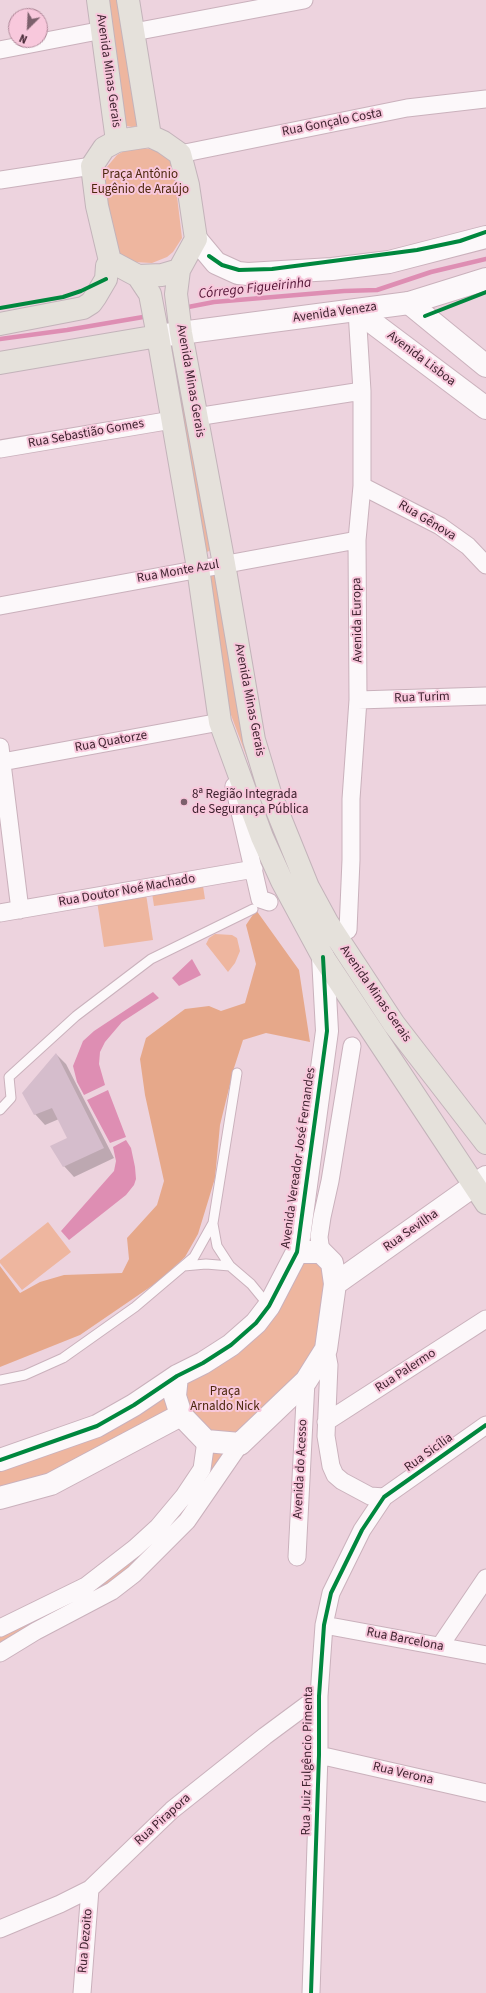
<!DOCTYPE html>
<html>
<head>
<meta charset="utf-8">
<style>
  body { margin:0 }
  #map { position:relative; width:486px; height:1993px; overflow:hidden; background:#edd3de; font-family:"Source Sans 3",sans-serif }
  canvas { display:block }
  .north { position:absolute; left:8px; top:8px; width:40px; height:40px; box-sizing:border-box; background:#f8c8dc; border:1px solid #ae8697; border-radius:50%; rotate:204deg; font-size:11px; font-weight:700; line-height:16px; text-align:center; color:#3f222f }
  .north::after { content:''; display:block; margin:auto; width:14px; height:18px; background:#7c606c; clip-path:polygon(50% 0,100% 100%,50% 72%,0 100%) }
</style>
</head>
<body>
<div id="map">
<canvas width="486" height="1993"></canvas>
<div class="north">N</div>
</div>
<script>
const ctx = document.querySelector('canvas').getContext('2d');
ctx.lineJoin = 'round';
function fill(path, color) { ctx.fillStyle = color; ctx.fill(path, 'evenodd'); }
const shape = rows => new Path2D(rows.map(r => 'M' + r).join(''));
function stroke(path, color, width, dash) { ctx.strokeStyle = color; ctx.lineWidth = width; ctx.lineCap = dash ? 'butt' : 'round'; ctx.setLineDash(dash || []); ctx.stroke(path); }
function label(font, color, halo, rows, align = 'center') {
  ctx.font = font + ' "Source Sans 3",sans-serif'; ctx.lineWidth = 4; ctx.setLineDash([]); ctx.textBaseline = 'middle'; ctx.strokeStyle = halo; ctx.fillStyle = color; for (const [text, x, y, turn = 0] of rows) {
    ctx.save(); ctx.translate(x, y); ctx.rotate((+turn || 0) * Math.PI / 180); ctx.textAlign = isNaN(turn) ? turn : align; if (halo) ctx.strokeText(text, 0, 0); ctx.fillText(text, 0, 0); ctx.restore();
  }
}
const green = shape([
  [105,0,118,0,138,119,136,126,132,127,127,126,123,121],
  [140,147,158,151,173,163,182,238,173,252,167,257,152,263,133,262,117,252,103,176,106,168,117,155,124,151],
  [173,350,177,352,211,550,207,552,202,550,168,353],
  [216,574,255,779,231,715,223,686,209,575],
  [203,886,205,899,154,906,152,893],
  [146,894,153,940,104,947,97,901],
  [215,934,232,935,237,938,240,951,235,963,228,972,206,944,209,938],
  [48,1222,71,1252,22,1290,0,1263,0,1260],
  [297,1252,331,1263,326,1349,134,1574,0,1653,0,1628,86,1586,184,1496,206,1441,181,1415,0,1498,0,1459,97,1426,231,1345]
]);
const forest = shape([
  [256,910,299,970,310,1042,266,1033,243,1040,234,1068,220,1125,215,1178,209,1198,198,1234,185,1257,159,1281,80,1335,0,1367,0,1266,20,1293,40,1282,64,1275,122,1273,129,1259,127,1238,157,1205,164,1181,145,1095,140,1059,146,1038,185,1009,209,1006,221,1011,245,1003,256,964,246,925]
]);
const water = shape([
  [192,959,201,975,179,986,172,978],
  [153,992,159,998,122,1022,105,1042,100,1052,99,1064,105,1085,84,1095,77,1082,73,1066,83,1041,94,1031],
  [108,1090,126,1137,110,1143,87,1100],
  [126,1140,131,1148,135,1167,136,1179,134,1185,126,1195,69,1240,61,1231,114,1171,116,1161,113,1147]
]);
const shadow = shape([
  [56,1054,66,1064,114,1158,74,1177,64,1166,68,1138,59,1119,45,1125,35,1114]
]);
const stream = shape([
  [183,308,214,302,344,291,377,290,431,272,486,259],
  [0,339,67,330,149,316]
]);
const building = shape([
  [56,1053,104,1148,63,1167,50,1146,67,1138,52,1108,34,1115,22,1093]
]);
const service = shape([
  [0,1110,11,1098,9,1077,76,1016,151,959,253,909],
  [213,1224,217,1246,230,1266],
  [184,1266,206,1264,230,1266,251,1284,269,1306],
  [0,1380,25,1375,63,1358,135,1307,194,1257,213,1223,237,1073]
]);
const minor = shape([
  [134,32,304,0],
  [0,50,103,30],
  [180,154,407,108,486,99],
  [0,180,92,166],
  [196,417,362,391],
  [0,449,172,420],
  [362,486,440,526,468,546,486,565],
  [0,606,357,540],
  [358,700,486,696],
  [0,747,20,910],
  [2,762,220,722],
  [234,786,260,899,269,902],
  [0,913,254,869],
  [348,930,351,860,351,799,358,700,357,540,362,486,362,391,357,311],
  [321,1252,319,1237,322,1217,330,1181,352,1046],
  [326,1349,329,1365,326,1436,331,1466,335,1475,342,1481,370,1496,384,1497],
  [326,1422,486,1319],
  [297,1557,306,1381],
  [324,1625,486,1655],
  [0,1628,86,1586,135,1548,158,1527,184,1496,202,1469,206,1441],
  [440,1646,486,1578],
  [0,1653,36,1631,112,1591,134,1574,187,1521,240,1444],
  [319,1755,486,1793],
  [0,1929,60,1904,90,1889,172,1810,265,1736,319,1696],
  [82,1993,90,1889],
  [311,1993,319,1755,319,1696,324,1625,331,1593,362,1530,384,1497,486,1425]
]);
const tertiary = shape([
  [409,303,486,366],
  [357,311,486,408],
  [335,1284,486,1177],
  [177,1376,175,1396,181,1415,206,1441,240,1444,306,1381,326,1349,335,1284,332,1263,321,1252,297,1252],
  [0,1460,97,1426,134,1405,177,1376,203,1363,231,1345,256,1323,269,1306,297,1252,327,1031,323,957],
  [0,1498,51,1484,181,1415]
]);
const secondary = shape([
  [196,239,216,263,238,273,248,274,332,269,389,262,486,237],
  [158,336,409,303,486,279]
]);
const primary = shape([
  [98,0,117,141],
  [128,0,150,136],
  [150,136,163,142,180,154,188,185,196,239,179,270,162,275,138,276,110,261,97,206,92,166,104,148,117,141,150,136],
  [179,270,176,294,181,333,224,564,254,740,270,793,308,887,327,922,394,1024,486,1143],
  [138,276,150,294,158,336,198,568,220,722,262,837,282,881,323,957,486,1203],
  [0,324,83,308,91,303,96,296,106,279,107,266,110,261],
  [0,363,158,336]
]);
const cycleway = shape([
  [209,256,222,265,239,270,272,269,417,250,460,241,486,232],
  [0,308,63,297,81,291,106,279],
  [425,316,486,292],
  [0,1460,97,1426,134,1405,177,1376,203,1363,231,1345,256,1323,269,1306,297,1252,327,1031,323,957],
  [311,1993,319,1755,319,1696,324,1625,331,1593,362,1530,384,1497,486,1425]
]);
const markers = [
  [184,802,4,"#7c606c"]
];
const streetNames = [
  ["Avenida Minas Gerais",108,71,82],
  ["Rua Gonçalo Costa",332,123,-11],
  ["Avenida Veneza",335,313,-8],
  ["Avenida Lisboa",421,359,37],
  ["Avenida Minas Gerais",190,381,80],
  ["Rua Sebastião Gomes",86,434,-10],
  ["Rua Gênova",427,521,31],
  ["Rua Monte Azul",178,572,-10],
  ["Avenida Europa",358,620,-91],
  ["Rua Turim",422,698,-2],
  ["Avenida Minas Gerais",249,700,79],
  ["Rua Quatorze",111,742,-10],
  ["Rua Doutor Noé Machado",127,891,-10],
  ["Avenida Minas Gerais",375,994,55],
  ["Avenida Vereador José Fernandes",299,1158,-82],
  ["Rua Sevilha",411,1231,-35],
  ["Rua Palermo",406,1371,-33],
  ["Rua Sicília",429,1453,-36],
  ["Avenida do Acesso",301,1469,-87],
  ["Rua Barcelona",405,1640,11],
  ["Rua Juiz Fulgêncio Pimenta",308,1761,-89],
  ["Rua Verona",403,1774,13],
  ["Rua Pirapora",163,1820,-42],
  ["Rua Dezoito",86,1941,-85]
];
const parkNames = [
  ["Praça Antônio",140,175],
  ["Eugênio de Araújo",140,190],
  ["Praça",225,1392],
  ["Arnaldo Nick",225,1407]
];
const poiNames = [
  ["8ª Região Integrada",192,795],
  ["de Segurança Pública",192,810]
];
const waterNames = [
  ["Córrego Figueirinha",255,289,-6]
];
fill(green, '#eeb69f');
fill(forest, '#e6a88a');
fill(water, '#de8eb3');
fill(shadow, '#0003');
stroke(stream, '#de8eb3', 4.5);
fill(building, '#d5bdcc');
stroke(service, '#cab1bc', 11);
stroke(minor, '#cab1bc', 19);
stroke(tertiary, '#cab1bc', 24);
stroke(secondary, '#cab1bc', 24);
stroke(primary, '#c3b3ba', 24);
stroke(service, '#fcf8fa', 9);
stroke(minor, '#fcf8fa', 17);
stroke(tertiary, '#fcf8fa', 22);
stroke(secondary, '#fcf8fa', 22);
stroke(primary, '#e5e1db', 22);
stroke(cycleway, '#00873e', 4);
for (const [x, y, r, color] of markers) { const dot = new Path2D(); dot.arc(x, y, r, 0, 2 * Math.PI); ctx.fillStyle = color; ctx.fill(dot); stroke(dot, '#f8c8dc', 1.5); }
label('13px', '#3f222f', '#f8c8dc', streetNames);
label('13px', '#4d280e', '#f8c8dc', parkNames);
label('13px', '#3f222f', '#f8c8dc', poiNames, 'left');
label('italic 14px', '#521334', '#f8c8dc', waterNames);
</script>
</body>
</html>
